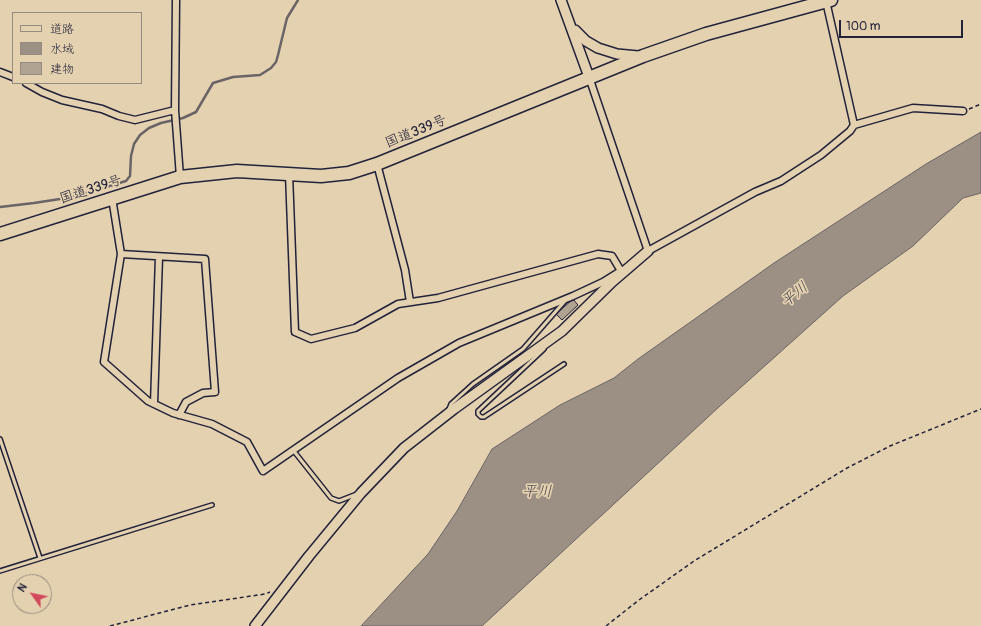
<!DOCTYPE html>
<html>
<head>
<meta charset="utf-8">
<style>
  body { margin:0 }
  #map { position:relative; width:981px; height:626px; overflow:hidden; background:#e4d1af; font-family:Pangolin,"Klee One",sans-serif }
  canvas { display:block }
  .legend { position:absolute; left:12px; top:12px; width:130px; height:72px; box-sizing:border-box; background:#e4d1af; border:1px solid #968b81; margin:0; padding:5px 7px; list-style:none; font-size:12px; color:#22223b }
  .legend li { display:flex; align-items:center; gap:8px; height:20px }
  .legend b { width:20px; border:1px solid #968b81 }
  .north { position:absolute; left:12px; top:574px; width:40px; height:40px; box-sizing:border-box; background:#e4d1af; border:1px solid #968b81; border-radius:50%; rotate:303deg; font-size:11px; font-weight:700; line-height:16px; text-align:center; color:#22223b }
  .north::after { content:''; display:block; margin:auto; width:14px; height:18px; background:#d1495b; clip-path:polygon(50% 0,100% 100%,50% 72%,0 100%) }
  .scale { position:absolute; left:839px; top:20px; width:124px; height:18px; box-sizing:border-box; border:2px solid #22223b; border-top:0; padding-left:5px; font-size:12px; line-height:14px; white-space:nowrap; color:#22223b; -webkit-text-stroke:3px #e4d1af; paint-order:stroke }
</style>
</head>
<body>
<div id="map">
<canvas width="981" height="626"></canvas>
<ul class="legend">
<li><b style="height:5px;background:#e4d1af"></b>道路</li>
<li><b style="height:11px;background:#9c9084"></b>水域</li>
<li><b style="height:11px;background:#b1a391"></b>建物</li>
</ul>
<div class="north">N</div>
<div class="scale">100 m</div>
</div>
<script>
const ctx = document.querySelector('canvas').getContext('2d');
ctx.lineJoin = 'round';
function fill(path, color) { ctx.fillStyle = color; ctx.fill(path, 'evenodd'); }
const shape = rows => new Path2D(rows.map(r => 'M' + r).join(''));
function stroke(path, color, width, dash) { ctx.strokeStyle = color; ctx.lineWidth = width; ctx.lineCap = dash ? 'butt' : 'round'; ctx.setLineDash(dash || []); ctx.stroke(path); }
function label(font, color, halo, rows, align = 'center') {
  ctx.font = font + ' Pangolin,"Klee One",sans-serif'; ctx.lineWidth = 3.5; ctx.setLineDash([]); ctx.textBaseline = 'middle'; ctx.strokeStyle = halo; ctx.fillStyle = color; for (const [text, x, y, turn = 0] of rows) {
    ctx.save(); ctx.translate(x, y); ctx.rotate((+turn || 0) * Math.PI / 180); ctx.textAlign = isNaN(turn) ? turn : align; if (halo) ctx.strokeText(text, 0, 0); ctx.fillText(text, 0, 0); ctx.restore();
  }
}
const water = shape([
  [981,132,981,193,963,198,913,246,843,296,720,406,482,626,361,626,428,554,457,511,492,449,560,405,614,378,638,359,774,263,926,164,981,132]
]);
const stream = shape([
  [0,207,34,203,73,197,126,181,130,176,131,156,134,144,140,135,149,128,161,123,183,118,196,112,213,83,233,77,260,75,271,68,276,62,278,55,287,18,298,0]
]);
const building = shape([
  [573,299,578,305,562,320,556,314,573,299]
]);
const path = shape([
  [969,109,981,104],
  [110,626,190,605,265,594,270,592],
  [606,626,639,600,694,561,847,468,890,446,981,409]
]);
const lane = shape([
  [544,349,478,411,478,414,481,417,484,417,564,364],
  [449,409,451,404,473,384,523,349,564,302],
  [0,439,40,558],
  [293,450,331,498,339,501,357,494],
  [0,571,212,505]
]);
const street = shape([
  [176,0,175,110,180,177],
  [826,1,854,125],
  [0,72,13,77],
  [589,77,648,251,755,192,781,181,821,155,850,131,854,125,913,108,963,111],
  [26,83,42,92,62,100,102,109,119,116,135,120,175,110],
  [377,164,405,270,410,302],
  [289,174,295,332,311,339,355,328,398,304,438,298,598,254,612,256,621,271],
  [112,198,121,254,104,362,148,401,173,413,212,424,247,442,263,471,398,378,459,343,573,296,603,282,619,272],
  [121,254,205,259,215,392,203,393,186,402,179,415],
  [154,404,159,257]
]);
const secondary = shape([
  [561,0,589,77],
  [575,30,586,41,598,48,617,54,638,56],
  [255,626,309,556,361,493,404,448,454,409,562,331,612,282,648,251]
]);
const highway = shape([
  [0,234,180,177,237,171,321,176,349,173,377,164,643,56,706,34,831,0]
]);
const streetNames = [
  ["国道339号",416,132,-22],
  ["国道339号",91,190,-18]
];
const waterNames = [
  ["平川",795,295,-39],
  ["平川",537,492]
];
fill(water, '#9c9084');
stroke(water, '#6b6467', 1);
stroke(stream, '#6b6467', 2.5);
fill(building, '#b1a391');
stroke(building, '#22223b', 1);
stroke(lane, '#22223b', 6);
stroke(street, '#22223b', 9);
stroke(secondary, '#22223b', 12);
stroke(highway, '#22223b', 15);
stroke(path, '#22223b', 1.5, [4, 3]);
stroke(lane, '#e4d1af', 3);
stroke(street, '#e4d1af', 6);
stroke(secondary, '#e4d1af', 9);
stroke(highway, '#e4d1af', 12);
label('14px', '#22223b', '#e4d1af', streetNames);
label('italic 15px', '#403e4d', '#e4d1af', waterNames);
</script>
</body>
</html>
